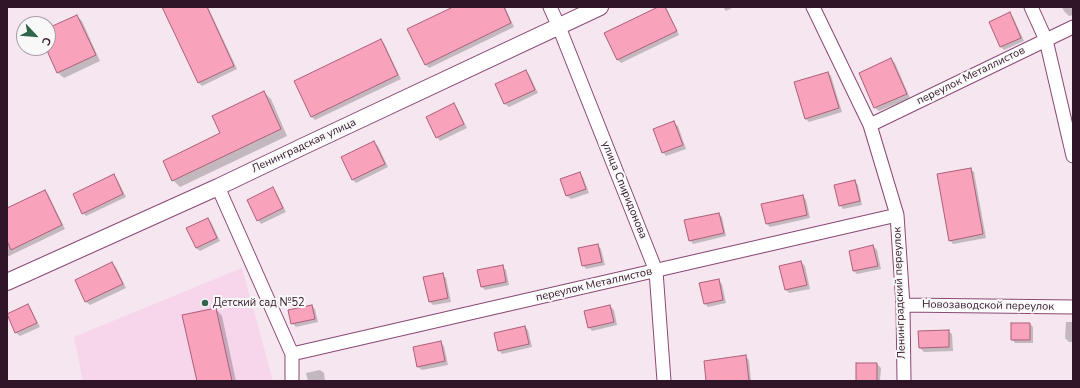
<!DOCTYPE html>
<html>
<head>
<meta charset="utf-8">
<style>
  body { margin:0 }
  #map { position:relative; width:1080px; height:388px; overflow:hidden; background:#f5e6ef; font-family:"Nunito Sans",sans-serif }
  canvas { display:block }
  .frame { position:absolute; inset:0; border:8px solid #301427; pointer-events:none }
  .north { position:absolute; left:16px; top:16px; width:40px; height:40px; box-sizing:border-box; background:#f8f8f8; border:1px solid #a89da4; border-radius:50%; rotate:116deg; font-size:11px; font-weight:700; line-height:16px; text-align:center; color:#301427 }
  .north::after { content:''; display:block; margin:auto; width:14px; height:18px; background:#30654b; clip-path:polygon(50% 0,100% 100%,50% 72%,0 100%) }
</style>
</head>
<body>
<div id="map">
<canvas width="1080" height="388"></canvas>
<div class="frame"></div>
<div class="north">С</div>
</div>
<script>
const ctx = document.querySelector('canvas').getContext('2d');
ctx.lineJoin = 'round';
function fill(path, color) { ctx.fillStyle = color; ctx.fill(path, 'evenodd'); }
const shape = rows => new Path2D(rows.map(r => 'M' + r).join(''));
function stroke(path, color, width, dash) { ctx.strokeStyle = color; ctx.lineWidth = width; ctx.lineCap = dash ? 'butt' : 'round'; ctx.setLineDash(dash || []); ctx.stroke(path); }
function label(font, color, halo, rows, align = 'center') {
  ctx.font = font + ' "Nunito Sans",sans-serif'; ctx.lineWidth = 4; ctx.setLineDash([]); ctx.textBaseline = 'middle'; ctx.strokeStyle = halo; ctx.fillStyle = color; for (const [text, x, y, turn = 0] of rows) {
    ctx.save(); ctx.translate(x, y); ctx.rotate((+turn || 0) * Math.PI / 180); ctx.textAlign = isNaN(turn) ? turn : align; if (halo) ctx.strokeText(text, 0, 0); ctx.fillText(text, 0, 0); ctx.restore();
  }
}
const built = shape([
  [242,268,273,381,83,381,74,337]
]);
const shadow = shape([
  [163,7,208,7,237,69,202,86,198,82],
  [455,7,505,7,514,27,429,68,426,65],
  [660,7,665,7,667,9,679,35,621,63,617,59],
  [723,7,734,7,726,11],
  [1062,7,1073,7,1073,15,1069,16,1064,11],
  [1009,14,1013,17,1024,41,1004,50,1000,46],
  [77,16,82,21,100,61,64,78,58,73,47,48,48,48,48,29],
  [381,40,384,43,401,79,315,120,312,117,295,81],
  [891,59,895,63,910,98,879,111,875,108,860,73],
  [525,71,529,74,538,93,509,107,505,104,496,85],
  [828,73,831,76,842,112,809,122,806,119],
  [264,92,271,99,287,136,180,187,173,180,164,162,221,134],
  [454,104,457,108,467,128,440,141,437,137],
  [674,123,678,126,686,149,666,156,663,152],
  [374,142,378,146,388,167,356,183,352,179],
  [970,169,974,172,986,238,953,244,950,240],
  [580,174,583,177,589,193,571,199,567,196,561,180],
  [114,175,117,179,126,197,86,216,83,213],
  [855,181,858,185,862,205,843,209,840,205],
  [273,188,276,192,286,212,261,224,258,220],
  [45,191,48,194,65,229,7,257,7,209],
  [803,196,806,200,810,218,770,227,767,224],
  [719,214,722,217,726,236,693,244,690,240],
  [207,219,211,222,220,241,200,251,196,248],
  [598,245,601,249,605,265,586,269,583,265],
  [873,246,877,250,881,269,857,274,854,271],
  [801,262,805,266,810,289,789,293,786,290],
  [112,263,116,267,126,288,90,305,86,302,76,280],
  [502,266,506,270,509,285,485,290,482,287],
  [442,274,446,278,451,302,433,305,430,302,424,278],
  [719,280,722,284,726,303,708,307,704,303],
  [28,305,31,309,40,327,20,336,16,333,8,315],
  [312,306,315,309,318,322,296,327,292,323],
  [610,306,614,310,617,325,592,331,589,327],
  [216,309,222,316,236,381,198,381],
  [1066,322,1073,322,1073,342,1069,342,1065,338],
  [1030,324,1033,327,1033,343,1015,343,1012,339],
  [525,327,528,330,532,347,502,354,499,350],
  [948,331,952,334,953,351,924,352,920,348,920,332],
  [440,342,444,346,448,365,422,370,418,367],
  [745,356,749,360,751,381,707,381],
  [857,364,877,364,881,368,880,381,857,381],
  [320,370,324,373,325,381,308,381,306,373]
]);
const building = shape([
  [162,7,207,7,234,66,198,83,162,7],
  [453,7,504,7,511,23,425,65,407,29,453,7],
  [658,7,665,7,677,31,617,60,604,33,658,7],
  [1010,12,1021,38,1000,47,989,22,1010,12],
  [77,15,96,55,57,73,48,53,48,28,77,15],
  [381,39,398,75,311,117,294,81,381,39],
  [891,58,907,94,874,108,859,73,891,58],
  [526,70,535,90,504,104,495,84,526,70],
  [828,72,839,108,805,119,794,82,828,72],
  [264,91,281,129,172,181,163,161,220,133,212,116,264,91],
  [454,103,464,124,436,138,426,117,454,103],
  [674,121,683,145,662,153,653,129,674,121],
  [374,141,385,164,352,180,341,157,374,141],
  [971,168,983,234,949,241,937,174,971,168],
  [580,172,586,189,566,196,560,179,580,172],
  [114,174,123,194,82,214,73,194,114,174],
  [855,180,860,201,839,206,834,185,855,180],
  [273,187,283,208,257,221,247,200,273,187],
  [45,190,62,225,11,250,7,241,7,208,45,190],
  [803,195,807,215,766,224,761,204,803,195],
  [719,213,724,233,689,241,684,220,719,213],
  [208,218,217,238,196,248,186,228,208,218],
  [598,244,602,262,582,266,578,248,598,244],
  [873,245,878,266,853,271,849,251,873,245],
  [801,261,807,285,785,290,779,266,801,261],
  [112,262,123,284,85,302,75,280,112,262],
  [503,265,506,282,481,287,477,270,503,265],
  [443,273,448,298,429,302,423,277,443,273],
  [719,279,723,300,704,304,699,283,719,279],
  [28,304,37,323,15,333,7,314,28,304],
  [312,305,315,319,291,324,288,310,312,305],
  [610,305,614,322,588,328,584,311,610,305],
  [216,308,232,381,197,381,182,315,216,308],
  [1011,323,1030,323,1030,340,1011,340,1011,323],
  [525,326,529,344,498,351,494,333,525,326],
  [949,330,949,347,919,348,918,331,949,330],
  [441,341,445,361,417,367,413,347,441,341],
  [746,355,749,381,706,381,704,361,746,355],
  [856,363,877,363,877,381,856,381,856,363]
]);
const minor = shape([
  [550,7,559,27,656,271,664,381],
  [813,7,870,125,897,215,903,305,904,381],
  [1031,7,1046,40,1073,156],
  [870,125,1073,27],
  [218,187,292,354,292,381],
  [903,305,1073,307],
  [292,354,897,215]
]);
const tertiary = shape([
  [7,282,218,187,306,145,600,7]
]);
const markers = [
  [205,303,4,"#30654b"]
];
const streetNames = [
  ["переулок Металлистов",971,76,-26],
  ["Ленинградская улица",304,146,-25],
  ["улица Спиридонова",624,190,68],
  ["переулок Металлистов",594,285,-13],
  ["Ленинградский переулок",900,293,-92],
  ["Новозаводской переулок",988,306,1]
];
const poiNames = [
  ["Детский сад №52",213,303]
];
fill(built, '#f7d5ea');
fill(shadow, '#0003');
fill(building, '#f8a2bc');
stroke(building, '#ad5f78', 1);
stroke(minor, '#8a4875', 15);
stroke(tertiary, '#8a4875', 18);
stroke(minor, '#fff', 13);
stroke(tertiary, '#fff', 16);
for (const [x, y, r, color] of markers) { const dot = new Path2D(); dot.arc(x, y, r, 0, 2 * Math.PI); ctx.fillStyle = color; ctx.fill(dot); stroke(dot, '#f8f8f8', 1.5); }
label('11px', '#301427', '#f8f8f8', streetNames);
label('11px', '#301427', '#f8f8f8', poiNames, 'left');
</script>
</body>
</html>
